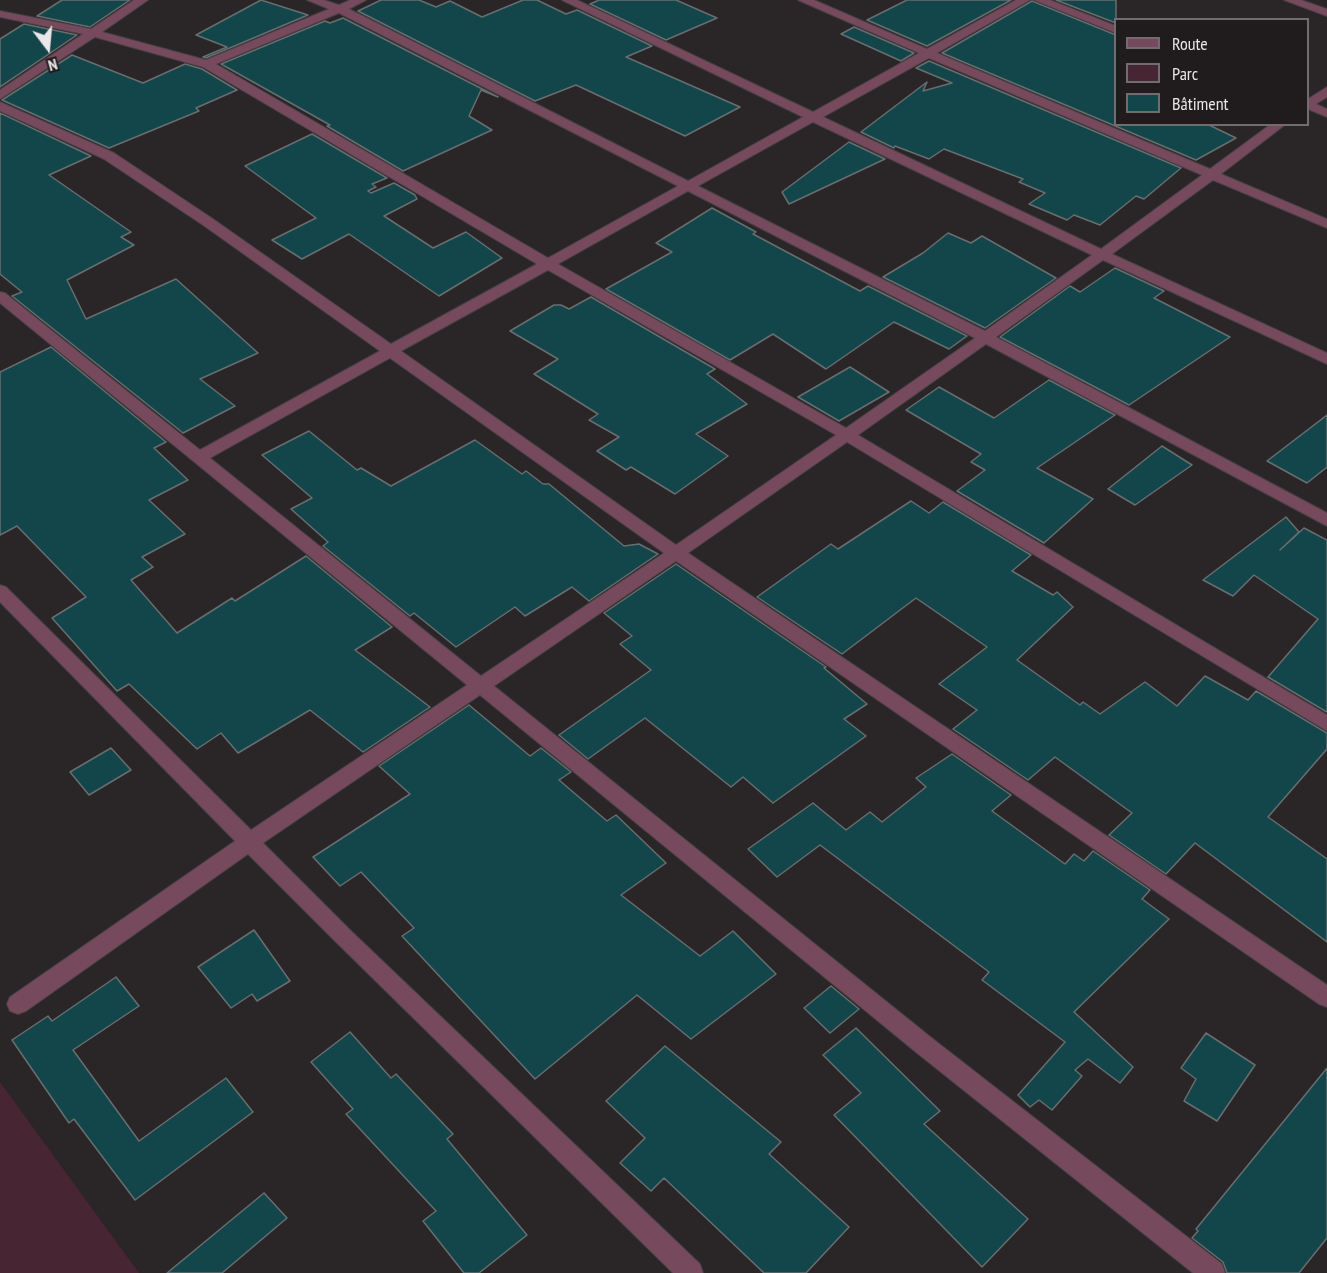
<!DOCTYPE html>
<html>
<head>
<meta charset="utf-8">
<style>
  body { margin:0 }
  #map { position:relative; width:1327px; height:1273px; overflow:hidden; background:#2a2527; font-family:"PT Sans Narrow",sans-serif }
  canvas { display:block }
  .legend { position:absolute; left:1114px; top:18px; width:195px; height:108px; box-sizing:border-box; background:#201c1d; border:2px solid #716d6e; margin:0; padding:8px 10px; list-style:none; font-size:18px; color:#eae7e8 }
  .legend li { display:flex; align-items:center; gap:12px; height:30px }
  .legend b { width:30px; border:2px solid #716d6e }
  .north { position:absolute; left:18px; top:18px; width:60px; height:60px; -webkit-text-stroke:4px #201c1d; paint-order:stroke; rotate:164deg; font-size:16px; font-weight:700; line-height:24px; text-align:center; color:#eae7e8 }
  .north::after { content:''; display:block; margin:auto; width:21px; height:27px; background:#eae7e8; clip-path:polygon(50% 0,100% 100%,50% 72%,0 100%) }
</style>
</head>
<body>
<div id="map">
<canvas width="1327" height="1273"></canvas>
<ul class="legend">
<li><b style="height:8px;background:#76495c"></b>Route</li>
<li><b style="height:16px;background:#472533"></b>Parc</li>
<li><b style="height:16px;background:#12464a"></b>Bâtiment</li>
</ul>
<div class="north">N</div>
</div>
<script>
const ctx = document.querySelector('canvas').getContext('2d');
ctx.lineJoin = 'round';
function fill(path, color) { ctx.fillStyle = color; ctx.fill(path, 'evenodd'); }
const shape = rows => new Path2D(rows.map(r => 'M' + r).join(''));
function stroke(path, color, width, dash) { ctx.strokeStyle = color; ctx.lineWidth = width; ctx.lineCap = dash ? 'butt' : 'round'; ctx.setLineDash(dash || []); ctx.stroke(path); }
const green = shape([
  [0,1082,139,1273,0,1273]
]);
const building = shape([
  [62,0,130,0,90,27,37,16,62,0],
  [261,0,308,15,206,58,203,57,227,47,196,35,261,0],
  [381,0,419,0,436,7,450,1,482,17,523,0,537,0,566,14,577,10,652,46,626,57,740,107,685,136,576,85,535,101,358,11,381,0],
  [599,0,676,0,717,18,666,40,590,4,599,0],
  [907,0,1011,0,927,46,867,20,907,0],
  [1056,0,1116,0,1116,23,1056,0],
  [1032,1,1116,35,1116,124,1207,124,1236,138,1196,160,942,53,1032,1],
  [343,18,498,97,481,90,469,116,492,130,403,171,327,126,330,125,221,64,325,21,330,23,343,18],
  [24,24,77,35,0,87,0,39,24,24],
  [854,27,914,53,901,61,841,34,854,27],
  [72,55,143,83,185,64,202,69,237,90,196,108,199,111,109,148,2,100,72,55],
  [929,61,1181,168,1144,199,1136,196,1100,225,1074,215,1067,220,1029,204,1045,193,1019,182,1023,179,944,149,929,159,895,146,894,148,861,132,927,82,923,91,952,83,916,68,929,61],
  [0,113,91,156,49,175,131,232,121,237,134,245,67,280,86,319,176,279,258,353,200,379,235,406,183,433,12,296,22,292,0,274,0,113],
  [312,134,387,178,372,184,376,187,368,191,371,193,394,183,415,195,417,199,384,216,433,248,466,232,502,258,439,296,349,234,302,259,272,240,316,218,245,166,312,134],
  [849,142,885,159,789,204,782,192,849,142],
  [712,208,756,232,753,234,860,291,868,286,967,336,949,349,894,322,826,369,773,334,730,360,606,289,672,252,656,243,712,208],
  [948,233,971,243,982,236,1056,278,985,328,883,277,923,253,948,233],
  [1115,268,1164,291,1154,298,1230,337,1129,405,1000,337,1070,286,1080,292,1115,268],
  [591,297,715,369,707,374,747,404,696,434,728,456,675,494,631,467,626,470,597,451,619,437,589,420,598,414,534,374,558,359,510,331,554,305,561,305,569,309,591,297],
  [51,347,166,442,154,448,188,480,149,500,185,534,142,557,153,567,131,580,177,633,232,598,235,601,306,556,392,627,355,650,430,707,363,752,310,710,238,753,221,733,197,749,129,684,117,691,52,618,86,597,17,526,0,535,0,372,51,347],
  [850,367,889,392,839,421,798,397,850,367],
  [1049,380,1115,415,1037,468,1093,499,1044,543,957,491,985,470,971,462,981,454,906,410,939,387,994,418,1049,380],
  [1327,415,1327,467,1307,483,1267,461,1327,415],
  [309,431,357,470,361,468,391,486,475,440,522,474,526,471,543,484,549,484,624,546,639,544,658,554,589,601,572,587,525,616,515,607,456,647,414,613,410,616,323,546,328,542,291,509,312,498,262,455,309,431],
  [1162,446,1192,465,1135,505,1108,489,1162,446],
  [911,501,929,513,943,502,1031,555,1012,571,1053,595,1057,592,1073,607,1017,660,1080,705,1083,702,1100,714,1145,682,1177,706,1205,676,1248,700,1256,691,1327,733,1327,749,1268,817,1327,859,1327,942,1195,843,1166,874,1109,835,1132,813,1055,757,1028,780,953,729,977,710,939,684,987,647,916,598,842,654,757,597,831,544,838,549,911,501],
  [1286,517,1299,532,1280,550,1304,528,1327,540,1327,712,1268,677,1318,619,1254,575,1233,596,1203,580,1286,517],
  [676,564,826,667,824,668,867,704,844,719,866,736,773,803,743,777,731,787,645,718,588,759,559,735,651,670,620,644,632,636,604,613,676,564],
  [469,705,530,756,541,748,571,772,559,780,607,821,616,815,666,863,621,895,700,956,733,931,776,974,691,1039,637,995,535,1079,402,936,414,928,361,872,340,886,313,857,410,794,379,766,469,705],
  [111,748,131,770,89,795,70,772,111,748],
  [952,754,1011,795,992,811,1065,864,1074,854,1084,861,1093,851,1150,890,1142,899,1169,919,1074,1012,1133,1067,1120,1083,1088,1059,1075,1070,1082,1076,1052,1110,1039,1100,1030,1107,1018,1095,1065,1042,982,980,989,972,820,845,777,877,748,849,813,803,846,830,870,812,882,822,926,787,916,778,952,754],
  [254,930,290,981,257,1001,252,994,231,1008,198,967,254,930],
  [116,977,139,1006,73,1050,139,1141,226,1078,253,1112,135,1200,74,1119,69,1123,12,1040,48,1016,52,1021,116,977],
  [831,986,859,1009,830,1033,804,1008,831,986],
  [856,1028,940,1111,924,1124,1028,1219,982,1267,834,1115,861,1093,823,1055,856,1028],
  [350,1032,391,1078,396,1074,453,1134,447,1139,527,1235,479,1273,464,1273,423,1221,436,1211,346,1114,353,1109,311,1062,350,1032],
  [1206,1033,1255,1065,1217,1121,1184,1101,1196,1079,1181,1068,1206,1033],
  [665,1046,781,1142,769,1154,849,1227,806,1273,764,1273,664,1178,651,1191,620,1163,645,1138,606,1101,665,1046],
  [1327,1068,1327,1238,1299,1273,1227,1273,1223,1262,1192,1238,1198,1231,1196,1229,1327,1068],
  [264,1193,287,1218,222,1273,167,1273,264,1193]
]);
const minor = shape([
  [134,0,148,0,102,32,206,60,329,9,307,0,324,0,339,5,350,0,366,0,349,9,688,181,803,117,562,0,577,0,813,112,919,53,798,0,814,0,927,49,1016,0,1030,0,937,53,1210,169,1271,124,1286,124,1221,174,1327,219,1327,228,1213,180,1112,254,1327,353,1327,364,1103,260,996,337,1327,513,1327,526,986,344,858,435,1327,715,1327,731,847,442,688,553,1327,985,1327,1007,1319,1004,676,561,494,686,933,1039,1222,1264,1225,1273,1193,1273,917,1053,480,695,263,843,349,929,700,1264,703,1273,673,1273,335,941,248,854,26,1011,18,1014,10,1011,7,1004,10,997,235,841,0,602,0,585,6,587,251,830,467,685,0,303,0,292,5,293,200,450,380,351,203,225,104,159,0,111,0,102,114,153,213,219,391,344,537,264,203,67,95,37,0,99,0,90,83,34,0,17,0,11,91,29,134,0],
  [339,13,678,186,548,258,216,64,339,13],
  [929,58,1202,175,1101,249,823,117,929,58],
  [813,122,1092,255,985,331,698,186,813,122],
  [688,191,975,338,846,428,558,264,688,191],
  [548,270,836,435,676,545,401,351,548,270],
  [390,358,664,553,481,676,210,458,390,358],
  [1034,0,1050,0,1116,26,1116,33,1034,0],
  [1284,0,1301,0,1327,9,1327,16,1284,0],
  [1327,87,1327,97,1316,104,1327,109,1327,117,1308,109,1308,99,1327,87]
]);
fill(green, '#472533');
fill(building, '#12464a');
stroke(building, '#686e6f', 1.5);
stroke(minor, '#454042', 2);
fill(minor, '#76495c');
</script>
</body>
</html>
